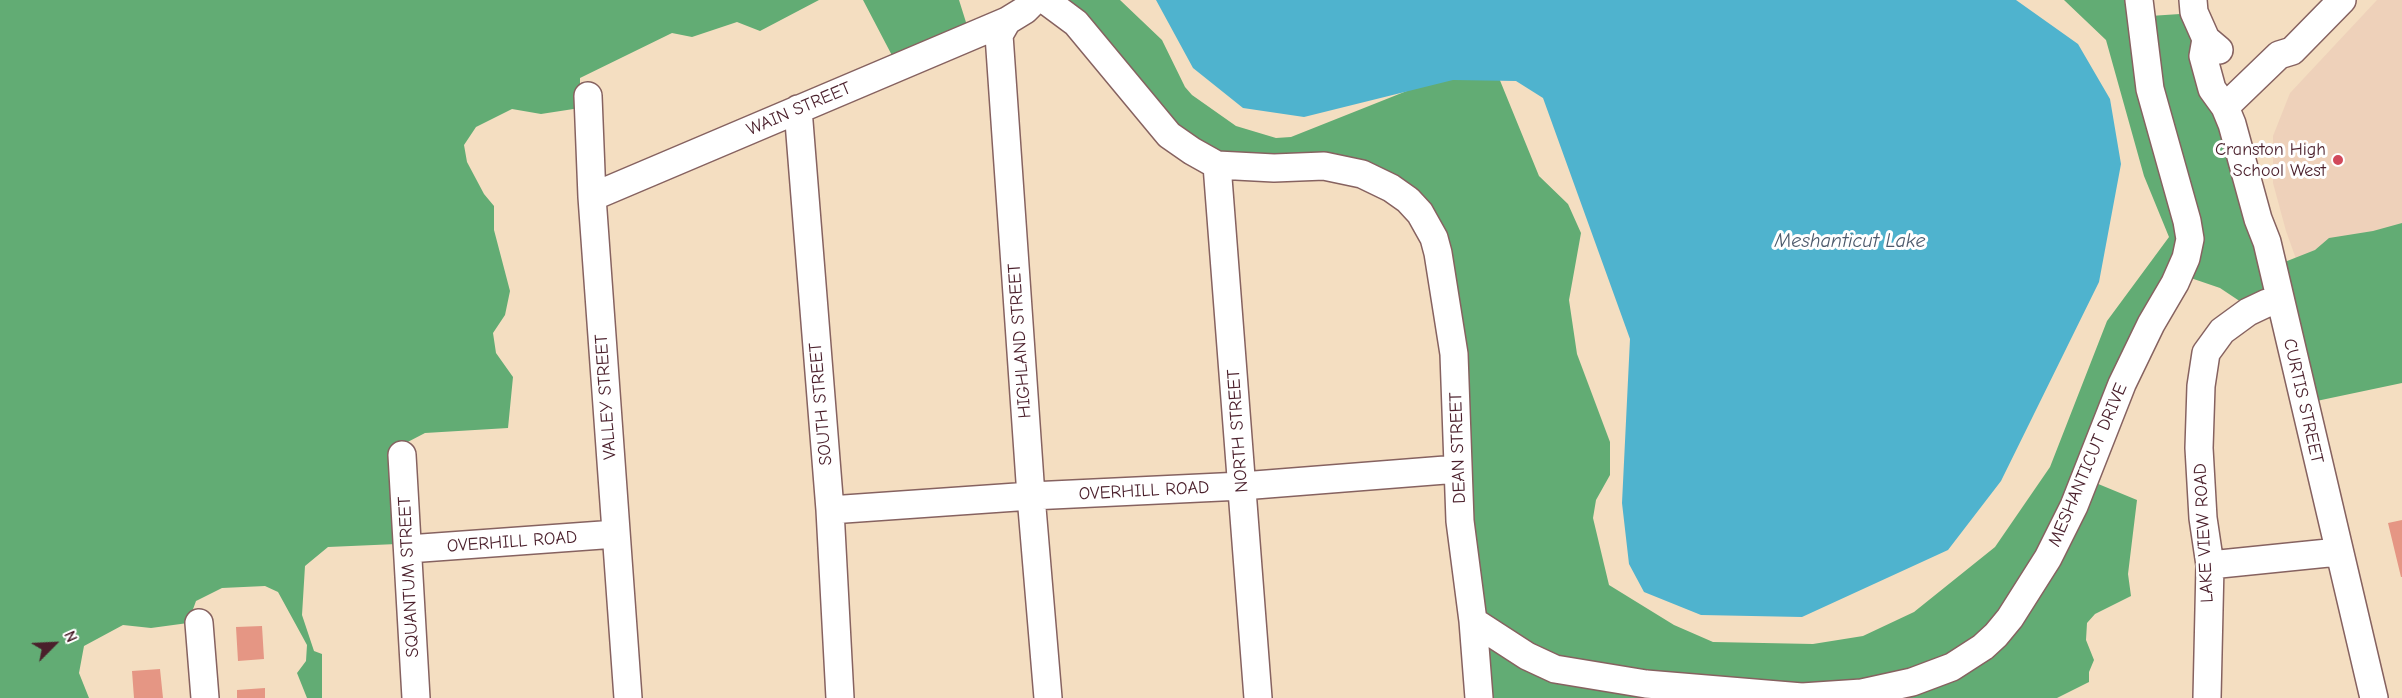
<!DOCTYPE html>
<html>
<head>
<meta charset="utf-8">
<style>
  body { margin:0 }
  #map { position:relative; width:2402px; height:698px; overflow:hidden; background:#f4dec1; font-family:"Comic Neue",sans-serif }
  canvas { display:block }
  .north { position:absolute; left:24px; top:614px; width:60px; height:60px; -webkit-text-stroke:4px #fff; paint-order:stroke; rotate:66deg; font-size:16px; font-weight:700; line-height:24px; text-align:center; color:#4a1f2b }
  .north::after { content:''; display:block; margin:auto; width:21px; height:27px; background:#4a1f2b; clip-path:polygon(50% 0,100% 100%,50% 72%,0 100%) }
</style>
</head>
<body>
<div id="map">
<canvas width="2402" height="698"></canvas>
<div class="north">N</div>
</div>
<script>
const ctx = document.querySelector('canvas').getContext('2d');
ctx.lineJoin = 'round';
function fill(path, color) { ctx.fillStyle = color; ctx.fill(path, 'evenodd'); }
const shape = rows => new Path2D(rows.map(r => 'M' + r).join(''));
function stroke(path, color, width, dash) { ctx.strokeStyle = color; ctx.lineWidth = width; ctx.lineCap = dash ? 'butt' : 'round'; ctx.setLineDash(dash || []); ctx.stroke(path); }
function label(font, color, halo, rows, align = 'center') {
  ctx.font = font + ' "Comic Neue",sans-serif'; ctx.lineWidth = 6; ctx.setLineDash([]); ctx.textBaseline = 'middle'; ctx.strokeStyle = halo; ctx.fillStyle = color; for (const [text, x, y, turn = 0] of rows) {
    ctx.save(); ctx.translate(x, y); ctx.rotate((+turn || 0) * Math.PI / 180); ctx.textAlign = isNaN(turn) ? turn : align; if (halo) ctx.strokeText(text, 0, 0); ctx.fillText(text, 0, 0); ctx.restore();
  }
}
const built = shape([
  [2377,0,2402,0,2402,261,2305,284,2286,231,2273,183,2273,136,2290,93]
]);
const forest = shape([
  [0,0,819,0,760,31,737,22,692,37,672,33,580,78,580,108,541,114,512,109,476,127,464,145,467,162,484,194,494,206,494,230,510,291,505,315,493,333,496,353,513,377,508,428,425,433,400,446,397,544,328,547,305,566,302,615,314,651,322,654,322,698,307,698,297,673,306,661,307,645,278,592,265,586,222,588,196,601,188,623,151,628,123,625,84,646,79,673,89,698,0,698],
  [863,0,959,0,970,35,897,65],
  [1047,0,1120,0,1162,40,1185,87,1192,95,1236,126,1276,138,1291,137,1452,73,1499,78,1539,176,1568,204,1581,233,1569,300,1577,354,1610,442,1610,475,1596,500,1593,518,1609,585,1674,625,1713,642,1813,644,1863,636,1914,612,1995,547,2050,467,2107,321,2169,237,2144,176,2106,40,2064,0,2126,0,2130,15,2135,17,2195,13,2277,265,2315,250,2329,238,2373,231,2402,223,2402,383,2307,403,2281,302,2253,310,2220,288,2182,275,2091,481,2137,500,2128,574,2131,596,2095,614,2087,623,2086,640,2094,660,2089,672,2089,682,2057,698,1482,698,1437,240,1381,181,1212,160]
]);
const water = shape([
  [1156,0,2016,0,2078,44,2110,99,2121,164,2099,282,2001,481,1948,550,1802,617,1701,615,1644,592,1629,564,1622,503,1630,339,1543,98,1516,81,1453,80,1304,117,1243,108,1193,68]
]);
const building = shape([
  [2402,520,2402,577,2401,577,2388,523],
  [262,626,264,659,238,661,236,627],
  [160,669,163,698,134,698,132,671],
  [265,688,265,698,237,698,237,690]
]);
const minor = shape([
  [1035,0,1025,10,1007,21,999,35,1031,496,1048,698],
  [1045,0,1076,23,1169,135,1192,151,1217,165,1274,168,1324,166,1362,174,1391,188,1408,200,1420,213,1434,238,1438,253,1454,354,1460,521,1473,621,1479,698],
  [2193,0,2194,12,2206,39,2219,50],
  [2206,39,2203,56,2212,89,2225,107,2232,124,2258,219,2267,242,2374,698],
  [588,96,592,197,628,698],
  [2225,107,2279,55,2292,51,2342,0],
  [798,109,830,510,840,698],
  [1217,165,1258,698],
  [592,197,1007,21],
  [402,455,416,698],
  [830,510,1031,496,1242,486,1458,469],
  [408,549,616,534],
  [2210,565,2338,552],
  [1473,621,1527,656,1555,669,1646,684,1802,697,1862,693,1912,682,1952,667,1983,647,1996,635,2010,618,2048,558,2074,506,2122,384,2151,324,2175,283,2186,258,2190,239,2187,221,2150,89,2139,0],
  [199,623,205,698],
  [2207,698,2210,565,2203,518,2199,448,2201,386,2206,353,2222,331,2248,312,2267,303,2280,302]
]);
const markers = [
  [2338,160,6,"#d1495b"]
];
const streetNames = [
  ["WAIN STREET",799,109,-23],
  ["HIGHLAND STREET",1020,341,-94],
  ["VALLEY STREET",606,397,-94],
  ["CURTIS STREET",2303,401,77],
  ["SOUTH STREET",821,404,-95],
  ["NORTH STREET",1238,431,-94],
  ["DEAN STREET",1458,448,-92],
  ["MESHANTICUT DRIVE",2088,465,-67],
  ["OVERHILL ROAD",1144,491,-3],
  ["LAKE VIEW ROAD",2204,533,-93],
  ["OVERHILL ROAD",512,542,-4],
  ["SQUANTUM STREET",409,577,-93]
];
const poiNames = [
  ["Cranston High",2326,150],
  ["School West",2326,171]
];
const waterNames = [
  ["Meshanticut Lake",1850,241]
];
fill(built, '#eed1ba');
fill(forest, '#62ac74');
fill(water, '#4fb3ce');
fill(building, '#e59684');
stroke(minor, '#866260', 30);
stroke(minor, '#fff', 27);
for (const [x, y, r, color] of markers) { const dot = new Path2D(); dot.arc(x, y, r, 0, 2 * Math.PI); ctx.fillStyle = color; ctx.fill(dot); stroke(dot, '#fff', 2); }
label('18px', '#4a1f2b', '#fff', streetNames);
label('18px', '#4a1f2b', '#fff', poiNames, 'right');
label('italic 20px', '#4c5a6c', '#fff', waterNames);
</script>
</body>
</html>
